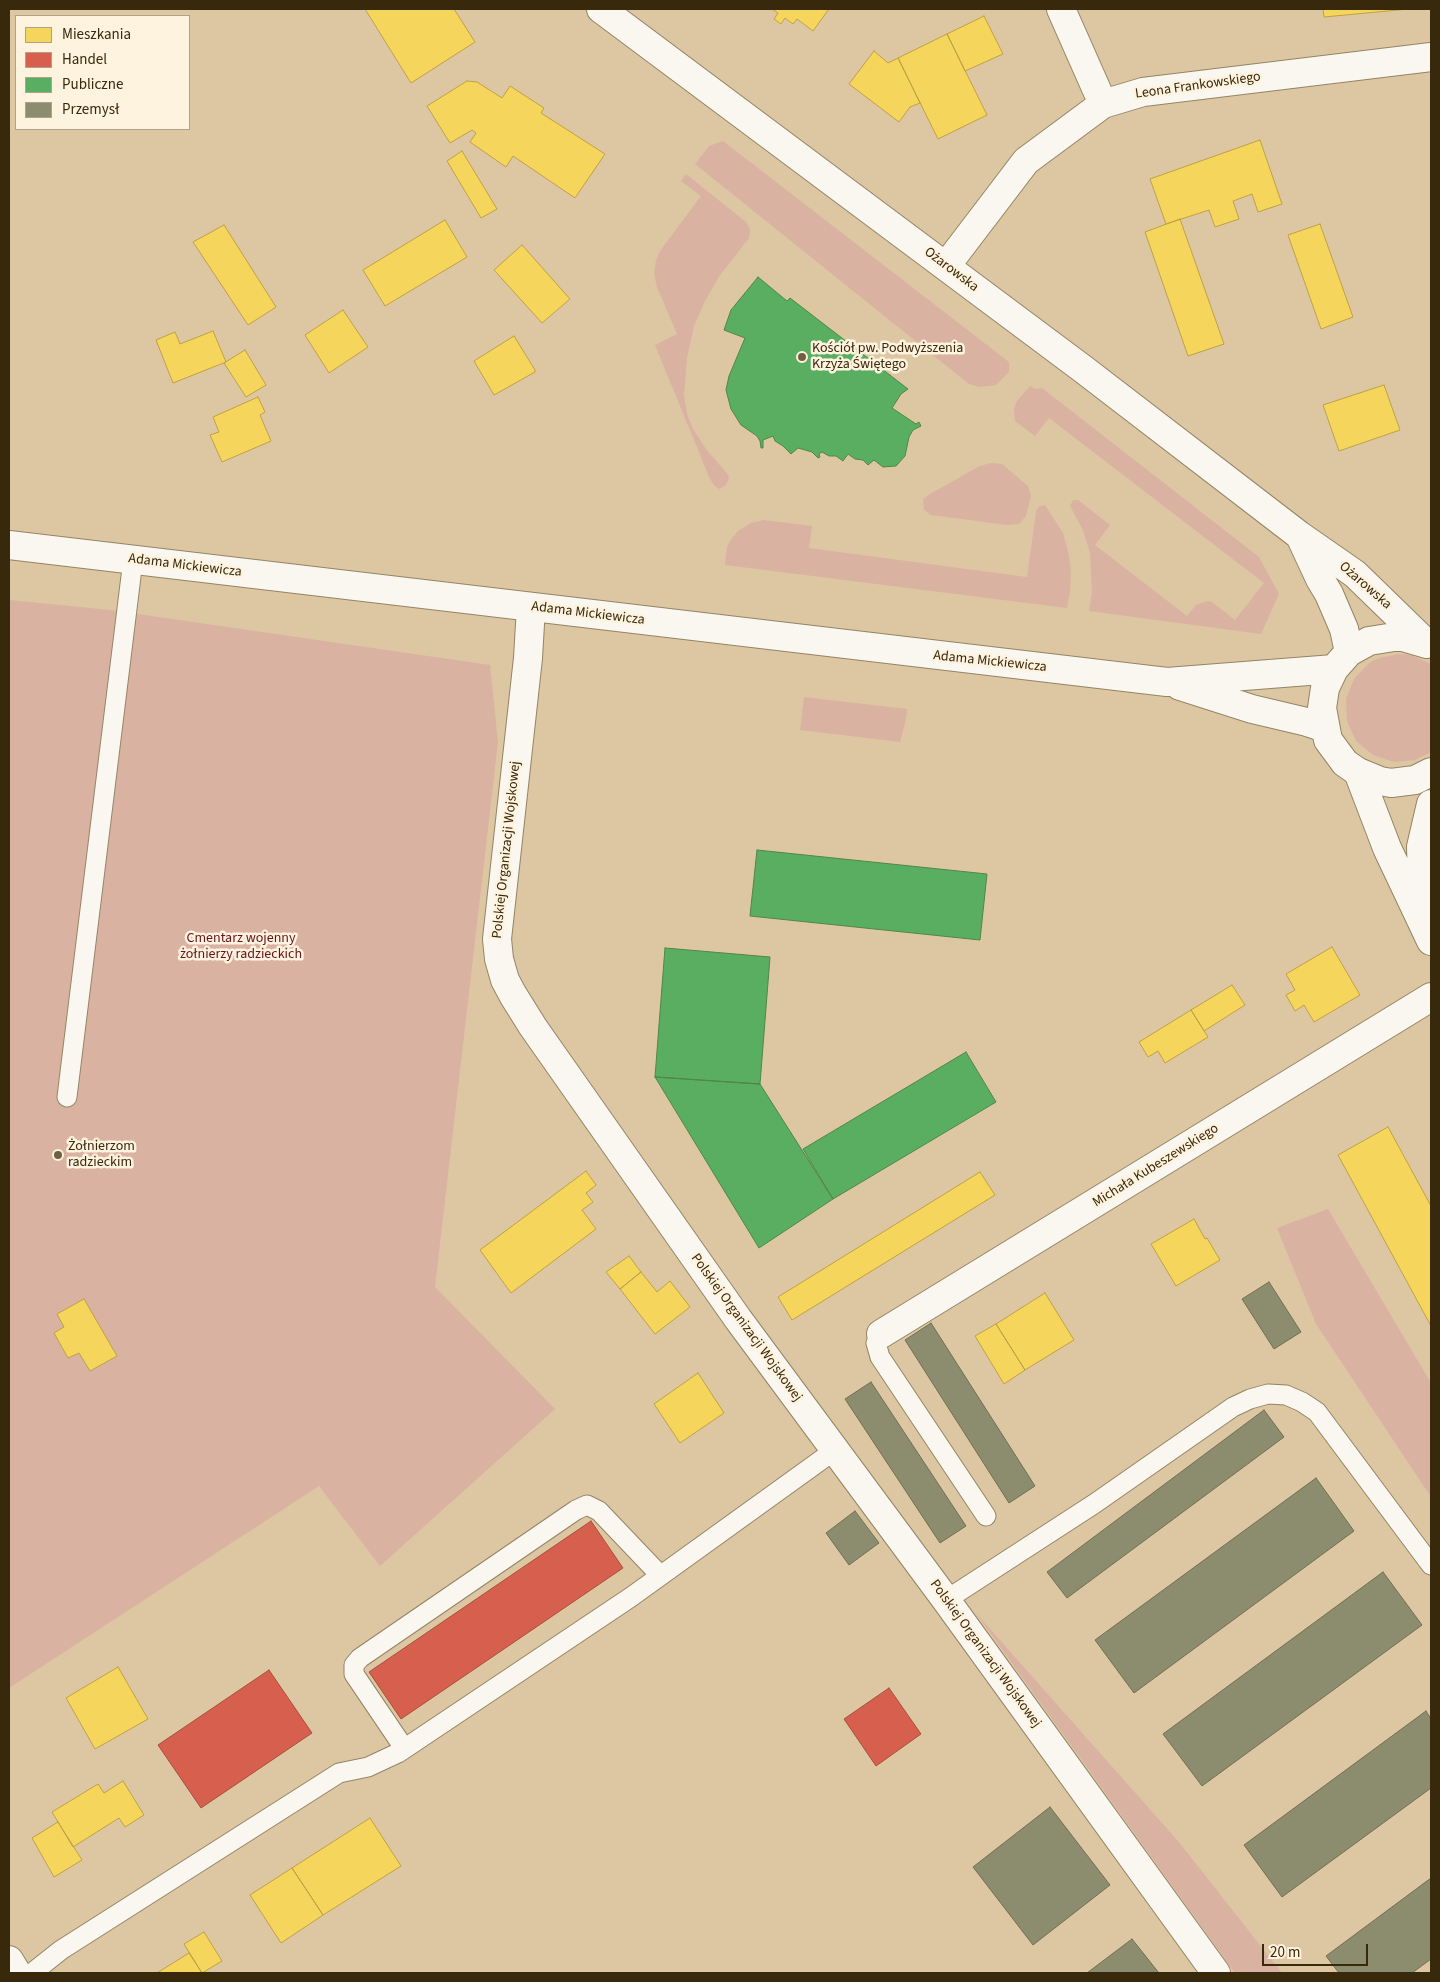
<!DOCTYPE html>
<html>
<head>
<meta charset="utf-8">
<style>
  body { margin:0 }
  #map { position:relative; width:1440px; height:1982px; overflow:hidden; background:#dcc7a2; font-family:"Source Sans 3",sans-serif }
  canvas { display:block }
  .frame { position:absolute; inset:0; border:10px solid #38280c; pointer-events:none }
  .legend { position:absolute; left:15px; top:15px; width:175px; height:115px; box-sizing:border-box; background:#fef3df; border:1px solid #afa28b; margin:0; padding:6px 9px; list-style:none; font-size:15px; color:#38280c }
  .legend li { display:flex; align-items:center; gap:10px; height:25px }
  .legend b { width:25px; border:1px solid #afa28b }
  .scale { position:absolute; left:1262px; top:1944px; width:106px; height:22px; box-sizing:border-box; border:2px solid #38280c; border-top:0; padding-left:6px; font-size:15px; line-height:18px; white-space:nowrap; color:#38280c; -webkit-text-stroke:4px #fef3df; paint-order:stroke }
</style>
</head>
<body>
<div id="map">
<canvas width="1440" height="1982"></canvas>
<div class="frame"></div>
<ul class="legend">
<li><b style="height:14px;background:#f6d55c"></b>Mieszkania</li>
<li><b style="height:14px;background:#d6604d"></b>Handel</li>
<li><b style="height:14px;background:#5aae61"></b>Publiczne</li>
<li><b style="height:14px;background:#8c8c6e"></b>Przemysł</li>
</ul>
<div class="scale">20 m</div>
</div>
<script>
const ctx = document.querySelector('canvas').getContext('2d');
ctx.lineJoin = 'round';
function fill(path, color) { ctx.fillStyle = color; ctx.fill(path, 'evenodd'); }
const shape = rows => new Path2D(rows.map(r => 'M' + r).join(''));
function stroke(path, color, width, dash) { ctx.strokeStyle = color; ctx.lineWidth = width; ctx.lineCap = dash ? 'butt' : 'round'; ctx.setLineDash(dash || []); ctx.stroke(path); }
function label(font, color, halo, rows, align = 'center') {
  ctx.font = font + ' "Source Sans 3",sans-serif'; ctx.lineWidth = 5; ctx.setLineDash([]); ctx.textBaseline = 'middle'; ctx.strokeStyle = halo; ctx.fillStyle = color; for (const [text, x, y, turn = 0] of rows) {
    ctx.save(); ctx.translate(x, y); ctx.rotate((+turn || 0) * Math.PI / 180); ctx.textAlign = isNaN(turn) ? turn : align; if (halo) ctx.strokeText(text, 0, 0); ctx.fillText(text, 0, 0); ctx.restore();
  }
}
const green = shape([
  [723,141,1009,362,1009,372,996,385,980,387,969,384,695,164,709,146],
  [686,174,746,222,750,230,749,238,720,275,705,301,694,326,687,358,684,395,687,414,693,429,706,449,729,476,728,481,725,486,719,489,714,485,710,479,655,345,677,334,657,287,654,274,656,260,660,251,701,196,681,181],
  [1030,386,1035,389,1042,388,1259,557,1279,594,1261,634,1089,611,1092,592,1090,553,1083,530,1070,506,1073,500,1078,500,1110,525,1095,545,1187,616,1196,605,1207,601,1212,602,1235,620,1264,583,1049,418,1035,436,1015,421,1014,409,1017,401],
  [991,463,1002,464,1028,486,1031,496,1026,516,1019,524,1007,525,931,515,924,510,923,499,930,494,980,466],
  [1045,505,1063,533,1068,551,1071,570,1070,591,1067,608,725,565,727,547,730,541,738,531,751,523,764,520,812,526,809,548,1027,577,1036,512,1038,507],
  [9,600,110,610,490,665,498,742,435,1287,555,1409,380,1566,319,1486,9,1688],
  [1400,654,1411,655,1431,664,1431,752,1415,760,1394,762,1373,755,1356,741,1347,721,1346,699,1354,679,1369,663,1379,658],
  [804,697,907,709,906,719,900,742,800,730],
  [1328,1209,1431,1383,1431,1497,1316,1324,1277,1228],
  [975,1612,1178,1841,1282,1973,1235,1973]
]);
const homes = shape([
  [365,9,454,9,475,42,411,83,365,9],
  [772,9,829,9,813,31,797,19,793,24,785,18,781,24,774,19,778,13,772,9],
  [1323,9,1409,9,1324,17,1323,9],
  [984,16,1003,54,965,71,947,34,984,16],
  [947,34,987,115,938,139,898,58,947,34],
  [874,51,888,63,898,58,920,103,910,107,899,122,849,84,874,51],
  [467,81,477,82,502,98,510,86,544,108,541,113,605,154,575,198,513,156,506,167,470,142,476,133,472,130,450,143,427,106,467,81],
  [1260,140,1282,204,1258,212,1252,194,1233,201,1239,219,1215,227,1209,210,1166,224,1150,179,1260,140],
  [462,151,497,209,481,218,447,161,462,151],
  [1180,219,1224,344,1188,356,1145,232,1180,219],
  [445,220,467,257,385,306,363,270,445,220],
  [1320,224,1353,317,1321,329,1288,235,1320,224],
  [224,225,276,307,248,325,193,242,224,225],
  [522,245,570,299,542,323,494,270,522,245],
  [343,310,368,347,329,373,305,335,343,310],
  [213,331,226,362,173,383,156,340,175,332,180,344,213,331],
  [514,336,535,370,535,372,494,395,474,361,514,336],
  [245,350,266,385,246,397,224,363,245,350],
  [1384,385,1400,430,1339,451,1323,405,1384,385],
  [258,397,265,412,260,415,271,441,222,462,210,435,219,432,213,417,258,397],
  [1332,947,1360,995,1314,1022,1304,1005,1295,1011,1286,995,1295,990,1286,974,1332,947],
  [1232,985,1245,1005,1204,1031,1191,1010,1232,985],
  [1191,1010,1208,1037,1165,1063,1158,1051,1148,1057,1139,1042,1191,1010],
  [1388,1127,1431,1206,1431,1326,1338,1155,1388,1127],
  [586,1171,596,1185,586,1193,593,1202,582,1210,596,1229,511,1293,480,1250,586,1171],
  [980,1172,995,1195,792,1320,778,1297,980,1172],
  [1194,1219,1205,1239,1207,1238,1220,1260,1176,1286,1151,1244,1194,1219],
  [629,1256,641,1272,620,1289,606,1272,629,1256],
  [641,1272,657,1292,670,1281,690,1307,655,1334,620,1289,641,1272],
  [1045,1293,1074,1340,1025,1370,996,1324,1045,1293],
  [84,1299,117,1356,90,1371,79,1353,68,1358,54,1333,64,1327,57,1314,84,1299],
  [996,1324,1025,1370,1004,1384,975,1336,996,1324],
  [698,1373,724,1413,680,1443,654,1404,698,1373],
  [118,1667,148,1719,95,1749,66,1698,118,1667],
  [123,1781,144,1815,125,1827,119,1818,73,1847,52,1812,98,1784,104,1793,123,1781],
  [370,1818,401,1866,323,1915,292,1868,370,1818],
  [58,1822,82,1860,54,1877,32,1838,58,1822],
  [292,1868,323,1915,281,1943,250,1895,292,1868],
  [204,1932,222,1961,202,1973,184,1944,204,1932],
  [189,1953,202,1973,157,1973,189,1953]
]);
const shops = shape([
  [591,1521,623,1568,401,1719,369,1672,591,1521],
  [269,1670,312,1733,201,1808,158,1745,269,1670],
  [889,1688,921,1734,876,1766,844,1719,889,1688]
]);
const public = shape([
  [758,277,787,301,790,298,908,389,901,394,892,408,916,424,919,422,921,426,913,430,909,437,905,456,896,466,883,467,874,460,868,465,863,460,855,459,848,454,843,461,836,456,829,456,822,452,819,454,820,457,818,458,812,452,798,448,791,454,783,446,775,441,773,436,763,440,763,448,761,448,760,441,757,436,741,425,731,409,726,390,729,376,745,338,724,330,731,310,758,277],
  [757,850,987,874,980,940,750,916,757,850],
  [665,948,770,957,760,1084,655,1077,665,948],
  [966,1052,996,1102,833,1199,803,1149,966,1052],
  [655,1077,760,1084,833,1199,759,1248,655,1077]
]);
const industry = shape([
  [1269,1282,1301,1332,1274,1349,1242,1299,1269,1282],
  [931,1323,1035,1486,1009,1503,905,1340,931,1323],
  [871,1382,966,1526,940,1543,845,1399,871,1382],
  [1264,1410,1284,1437,1067,1598,1047,1572,1264,1410],
  [1316,1478,1354,1531,1134,1693,1095,1640,1316,1478],
  [855,1511,879,1543,849,1565,826,1533,855,1511],
  [1383,1572,1422,1625,1202,1786,1163,1734,1383,1572],
  [1426,1711,1431,1719,1431,1788,1282,1897,1244,1845,1426,1711],
  [1050,1807,1110,1885,1033,1945,973,1867,1050,1807],
  [1431,1878,1431,1959,1412,1973,1339,1973,1326,1956,1431,1878],
  [1132,1939,1159,1973,1087,1973,1132,1939]
]);
const service = shape([
  [67,1097,133,560],
  [881,1334,876,1343,880,1357,986,1516],
  [946,1600,1094,1504,1233,1407,1250,1399,1268,1394,1286,1395,1302,1402,1317,1412,1431,1565],
  [404,1748,354,1674,354,1665,360,1658,576,1510,587,1505,599,1511,660,1575],
  [32,1973,61,1950,339,1773,368,1767,398,1753,631,1597,835,1450]
]);
const minor = shape([
  [1061,9,1103,104],
  [946,266,1026,161,1103,104,1143,92,1431,57],
  [531,607,528,658,497,939,499,959,505,980,513,995,533,1027,738,1319,946,1600,1216,1973],
  [1358,772,1387,848,1431,941],
  [1423,917,1421,847,1431,804],
  [881,1334,1431,997],
  [9,1960,17,1973]
]);
const tertiary = shape([
  [601,9,1083,369,1299,535,1355,574,1426,643],
  [1300,536,1320,579,1329,594,1344,629,1349,652],
  [9,545,1167,682,1334,669],
  [1427,644,1403,637,1394,637,1369,641,1349,652,1334,669,1325,688,1322,708,1328,740,1345,763,1358,772,1380,781,1391,783,1415,780,1431,772],
  [1180,686,1252,709,1307,722,1325,728]
]);
const markers = [
  [802,357,5,"#716040"],
  [58,1155,5,"#716040"]
];
const streetNames = [
  ["Leona Frankowskiego",1198,86,-8],
  ["Ożarowska",951,270,37],
  ["Adama Mickiewicza",185,566,7],
  ["Ożarowska",1365,586,41],
  ["Adama Mickiewicza",588,614,7],
  ["Adama Mickiewicza",990,662,6],
  ["Polskiej Organizacji Wojskowej",507,850,-84],
  ["Michała Kubeszewskiego",1156,1166,-32],
  ["Polskiej Organizacji Wojskowej",746,1328,54],
  ["Polskiej Organizacji Wojskowej",985,1654,54]
];
const poiNames = [
  ["Kościół pw. Podwyższenia",812,349],
  ["Krzyża Świętego",812,365],
  ["Żołnierzom",68,1147],
  ["radzieckim",68,1163]
];
const parkNames = [
  ["Cmentarz wojenny",241,939],
  ["żołnierzy radzieckich",241,955]
];
fill(green, '#dab2a1');
fill(homes, '#f6d55c');
stroke(homes, '#bda144', 1);
fill(shops, '#d6604d');
stroke(shops, '#a74f3a', 1);
fill(public, '#5aae61');
stroke(public, '#508648', 1);
fill(industry, '#8c8c6e');
stroke(industry, '#736e51', 1);
stroke(service, '#948465', 21);
stroke(minor, '#948465', 30);
stroke(tertiary, '#948465', 30);
stroke(service, '#faf7f1', 19);
stroke(minor, '#faf7f1', 28);
stroke(tertiary, '#faf7f1', 28);
for (const [x, y, r, color] of markers) { const dot = new Path2D(); dot.arc(x, y, r, 0, 2 * Math.PI); ctx.fillStyle = color; ctx.fill(dot); stroke(dot, '#fef3df', 2); }
label('14px', '#38280c', '#fef3df', streetNames);
label('14px', '#38280c', '#fef3df', poiNames, 'left');
label('14px', '#66111b', '#fef3df', parkNames);
</script>
</body>
</html>
